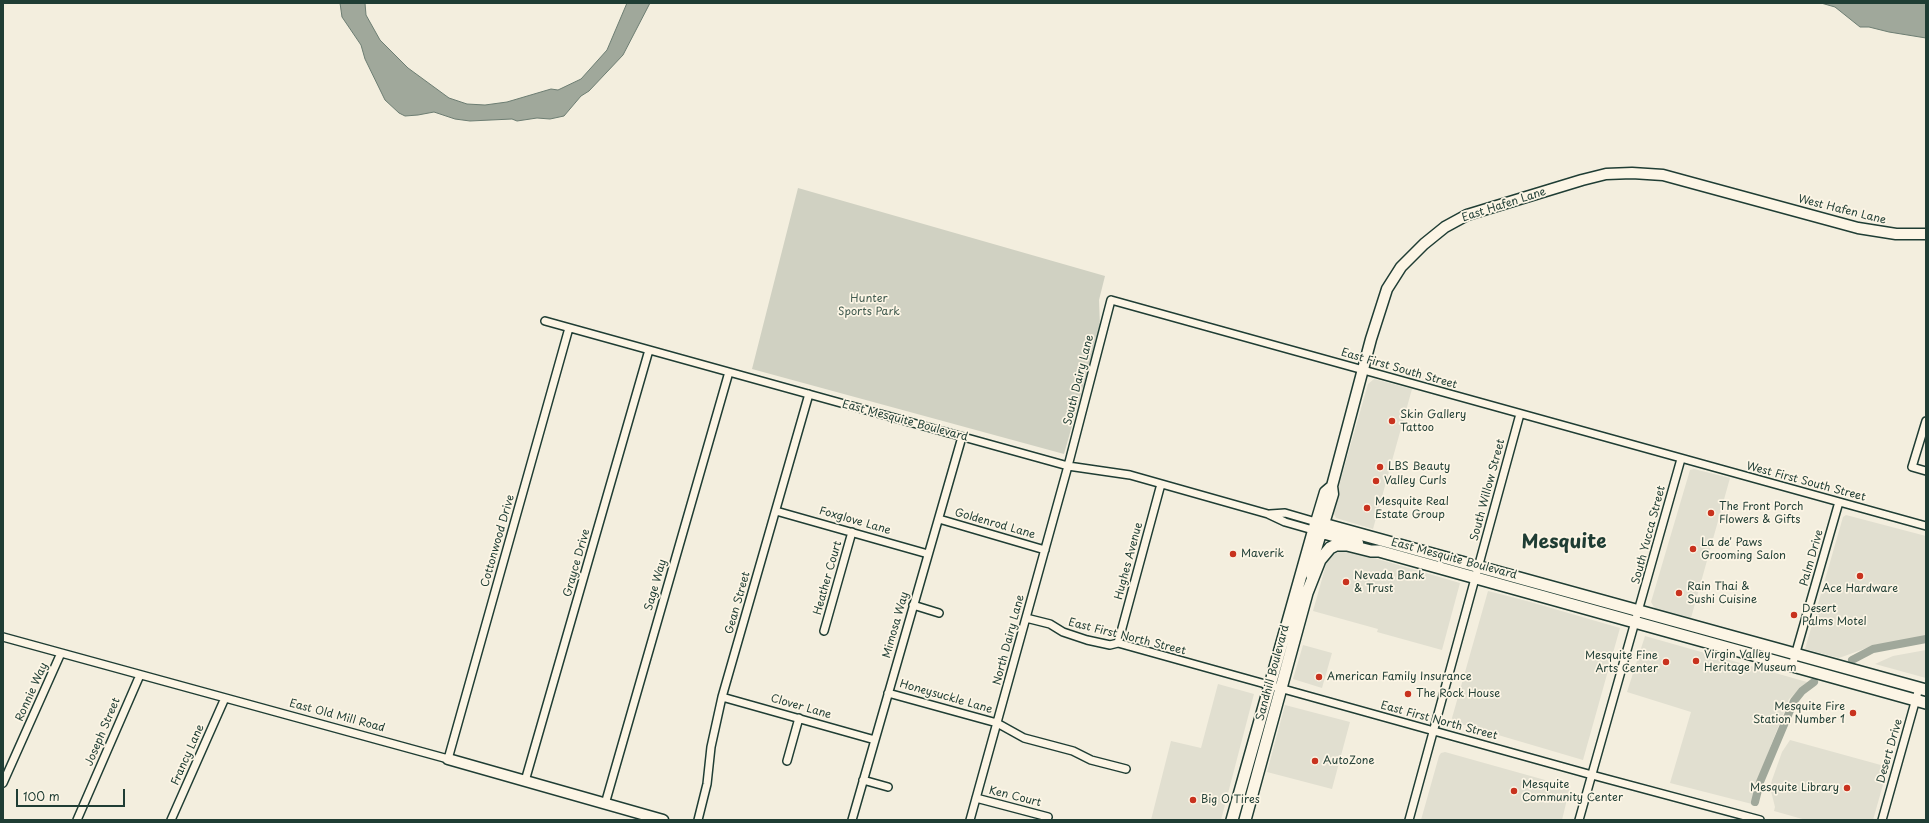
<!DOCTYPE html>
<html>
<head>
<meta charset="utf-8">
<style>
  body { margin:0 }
  #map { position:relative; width:1929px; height:823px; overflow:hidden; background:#f3eede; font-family:"Playpen Sans",sans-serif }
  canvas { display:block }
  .frame { position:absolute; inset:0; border:4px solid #1f3d34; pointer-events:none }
  .scale { position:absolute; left:16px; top:789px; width:109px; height:18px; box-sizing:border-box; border:2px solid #1f3d34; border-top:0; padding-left:5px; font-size:12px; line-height:14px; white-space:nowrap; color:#1f3d34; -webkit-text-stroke:3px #fcf5e5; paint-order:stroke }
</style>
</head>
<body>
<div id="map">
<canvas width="1929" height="823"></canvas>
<div class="frame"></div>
<div class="scale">100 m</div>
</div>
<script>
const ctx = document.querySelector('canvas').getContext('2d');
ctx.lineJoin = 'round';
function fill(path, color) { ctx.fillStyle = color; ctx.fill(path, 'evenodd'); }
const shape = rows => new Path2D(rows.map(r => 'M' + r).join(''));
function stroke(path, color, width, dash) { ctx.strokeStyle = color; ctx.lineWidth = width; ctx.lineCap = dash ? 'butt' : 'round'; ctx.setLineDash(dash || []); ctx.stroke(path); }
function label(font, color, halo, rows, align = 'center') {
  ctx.font = font + ' "Playpen Sans",sans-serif'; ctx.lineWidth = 3.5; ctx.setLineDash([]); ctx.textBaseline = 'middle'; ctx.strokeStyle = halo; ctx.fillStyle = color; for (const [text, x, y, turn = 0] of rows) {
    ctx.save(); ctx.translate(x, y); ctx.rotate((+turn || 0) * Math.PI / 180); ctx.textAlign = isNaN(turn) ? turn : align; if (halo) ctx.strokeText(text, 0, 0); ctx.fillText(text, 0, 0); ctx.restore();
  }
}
const built = shape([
  [1374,379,1412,389,1373,529,1336,518,1332,510,1368,384],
  [1694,469,1730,478,1691,618,1655,609,1651,602,1690,470],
  [1846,515,1926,536,1926,637,1875,645,1839,658,1805,649,1843,517],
  [1342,551,1357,553,1460,583,1442,650,1377,632,1378,629,1313,611,1327,561,1334,554],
  [1488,591,1527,601,1620,628,1583,760,1454,722,1452,718],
  [1645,636,1807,682,1789,699,1754,789,1752,804,1670,783,1691,712,1627,692],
  [1303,645,1332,653,1322,688,1293,679],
  [1926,650,1926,678,1875,664,1893,656],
  [1218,684,1254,694,1221,820,1151,820,1171,741,1201,748],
  [1285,705,1350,722,1332,789,1267,772],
  [1790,740,1888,767,1873,820,1806,820,1774,811,1775,807,1770,787,1772,780,1782,752],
  [1445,752,1570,787,1562,820,1421,820,1439,756,1441,753]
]);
const green = shape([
  [798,188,1105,276,1099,300,1100,327,1064,454,752,369]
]);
const water = shape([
  [340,3,365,3,366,15,380,40,408,68,449,98,467,104,485,105,507,102,551,89,558,90,581,79,607,50,627,3,650,3,623,55,589,91,581,96,564,116,550,119,537,118,517,121,512,119,470,121,455,119,434,112,418,115,405,116,399,113,385,100,365,59,361,45,342,17,340,3],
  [1821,3,1926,3,1926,38,1889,32,1869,27,1860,27,1835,7,1821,3]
]);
const canal = shape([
  [1852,660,1873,649,1926,639],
  [1755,802,1760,782,1794,701,1802,691,1814,682]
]);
const street = shape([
  [545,321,1068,466,1130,475,1268,514,1285,522,1313,530],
  [1926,421,1912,467,1926,471],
  [776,511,928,554],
  [1270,514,1285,513,1316,522],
  [939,519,1045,550],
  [913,605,939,613],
  [1026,618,1050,624,1063,632,1087,640,1110,645,1118,643,1592,775,1760,820],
  [824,631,852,532],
  [3,637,448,759,569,328],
  [1118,643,1161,484],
  [1792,666,1839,502],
  [888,693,997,723,1024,738,1073,751,1091,760,1126,769],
  [722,697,875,740],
  [787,761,799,718],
  [863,780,888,787],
  [525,781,649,350],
  [3,783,61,653],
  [976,798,1048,817],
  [605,804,729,372],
  [77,820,140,675],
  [171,820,225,698],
  [698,820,707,784,711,747,722,697,809,394],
  [852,820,962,437],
  [970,820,1068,466,1111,300,1926,526],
  [1409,820,1520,414],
  [1579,820,1681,459],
  [1882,820,1919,688]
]);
const secondary = shape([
  [1316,522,1325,492,1332,486],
  [1315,531,1358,543],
  [1311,575,1314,556,1333,494,1332,486,1371,339,1387,289,1401,267,1424,244,1445,227,1467,215,1582,180,1606,174,1632,173,1663,175,1685,181,1858,228,1896,234,1926,234],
  [448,759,663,820]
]);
const primary = shape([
  [1232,820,1316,522,1926,690],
  [1245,820,1307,593,1320,560,1330,548,1336,545,1347,545,1371,551,1379,551,1926,703]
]);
const markers = [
  [1392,421,4,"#c8321e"],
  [1380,467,4,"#c8321e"],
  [1376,481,4,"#c8321e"],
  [1367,508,4,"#c8321e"],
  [1711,513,4,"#c8321e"],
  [1693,549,4,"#c8321e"],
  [1233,554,4,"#c8321e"],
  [1860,576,4,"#c8321e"],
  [1346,582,4,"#c8321e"],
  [1679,593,4,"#c8321e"],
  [1794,615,4,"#c8321e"],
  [1696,661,4,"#c8321e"],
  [1666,662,4,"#c8321e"],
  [1319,677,4,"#c8321e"],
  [1408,694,4,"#c8321e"],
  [1853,713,4,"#c8321e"],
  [1315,761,4,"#c8321e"],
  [1847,788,4,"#c8321e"],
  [1514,791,4,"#c8321e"],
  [1193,800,4,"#c8321e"]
];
const streetNames = [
  ["East Hafen Lane",1504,205,-18],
  ["West Hafen Lane",1842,210,14],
  ["East First South Street",1399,369,16],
  ["South Dairy Lane",1079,380,-76],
  ["East Mesquite Boulevard",905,421,15],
  ["West First South Street",1806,482,15],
  ["South Willow Street",1488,490,-75],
  ["Foxglove Lane",855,521,16],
  ["Goldenrod Lane",995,524,16],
  ["South Yucca Street",1649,535,-75],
  ["Cottonwood Drive",498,541,-74],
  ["Palm Drive",1812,558,-74],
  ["East Mesquite Boulevard",1454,559,15],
  ["Hughes Avenue",1129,561,-75],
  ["Grayce Drive",577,563,-74],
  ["Heather Court",828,578,-74],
  ["Sage Way",656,585,-74],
  ["Gean Street",738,603,-74],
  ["Mimosa Way",896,625,-74],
  ["East First North Street",1127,637,14],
  ["North Dairy Lane",1009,640,-75],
  ["Sandhill Boulevard",1273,673,-75],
  ["Ronnie Way",32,692,-66],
  ["Honeysuckle Lane",946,697,16],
  ["Clover Lane",801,707,16],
  ["East Old Mill Road",337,716,15],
  ["East First North Street",1439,721,15],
  ["Joseph Street",103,732,-67],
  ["Desert Drive",1890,751,-74],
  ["Francy Lane",188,755,-66],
  ["Ken Court",1015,797,14]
];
const parkNames = [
  ["Hunter",869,299],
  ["Sports Park",869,312]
];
const poiNames = [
  ["Skin Gallery",1400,415],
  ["Tattoo",1400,428],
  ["LBS Beauty",1388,467],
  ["Valley Curls",1384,481],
  ["Mesquite Real",1375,502],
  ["Estate Group",1375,515],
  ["The Front Porch",1719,507],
  ["Flowers & Gifts",1719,520],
  ["La de' Paws",1701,543],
  ["Grooming Salon",1701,556],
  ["Maverik",1241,554],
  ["Nevada Bank",1354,576],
  ["& Trust",1354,589],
  ["Rain Thai &",1687,587],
  ["Sushi Cuisine",1687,600],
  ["Ace Hardware",1860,589,"center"],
  ["Desert",1802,609],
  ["Palms Motel",1802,622],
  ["Virgin Valley",1704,655],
  ["Heritage Museum",1704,668],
  ["Mesquite Fine",1658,656,"right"],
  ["Arts Center",1658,669,"right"],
  ["American Family Insurance",1327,677],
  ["The Rock House",1416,694],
  ["Mesquite Fire",1845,707,"right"],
  ["Station Number 1",1845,720,"right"],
  ["AutoZone",1323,761],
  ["Mesquite",1522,785],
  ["Community Center",1522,798],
  ["Mesquite Library",1839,788,"right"],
  ["Big O Tires",1201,800]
];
const townNames = [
  ["Mesquite",1564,543]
];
fill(built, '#e1dfd0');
fill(green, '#d0d1c2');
fill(water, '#a0a89b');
stroke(water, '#6c7d72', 1);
stroke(canal, '#a0a89b', 8);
stroke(street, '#1f3d34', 10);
stroke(secondary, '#1f3d34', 13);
stroke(primary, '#1f3d34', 14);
stroke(street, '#fcf5e5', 7);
stroke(secondary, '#fcf5e5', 10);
stroke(primary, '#fcf5e5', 11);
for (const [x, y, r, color] of markers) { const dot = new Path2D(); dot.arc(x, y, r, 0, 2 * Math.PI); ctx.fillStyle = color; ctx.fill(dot); stroke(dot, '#fcf5e5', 1.5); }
label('11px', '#1f3d34', '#fcf5e5', streetNames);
label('11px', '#425b50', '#fcf5e5', parkNames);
label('11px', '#1f3d34', '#fcf5e5', poiNames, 'left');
label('bold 19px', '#1f3d34', '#fcf5e5', townNames);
</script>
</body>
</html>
